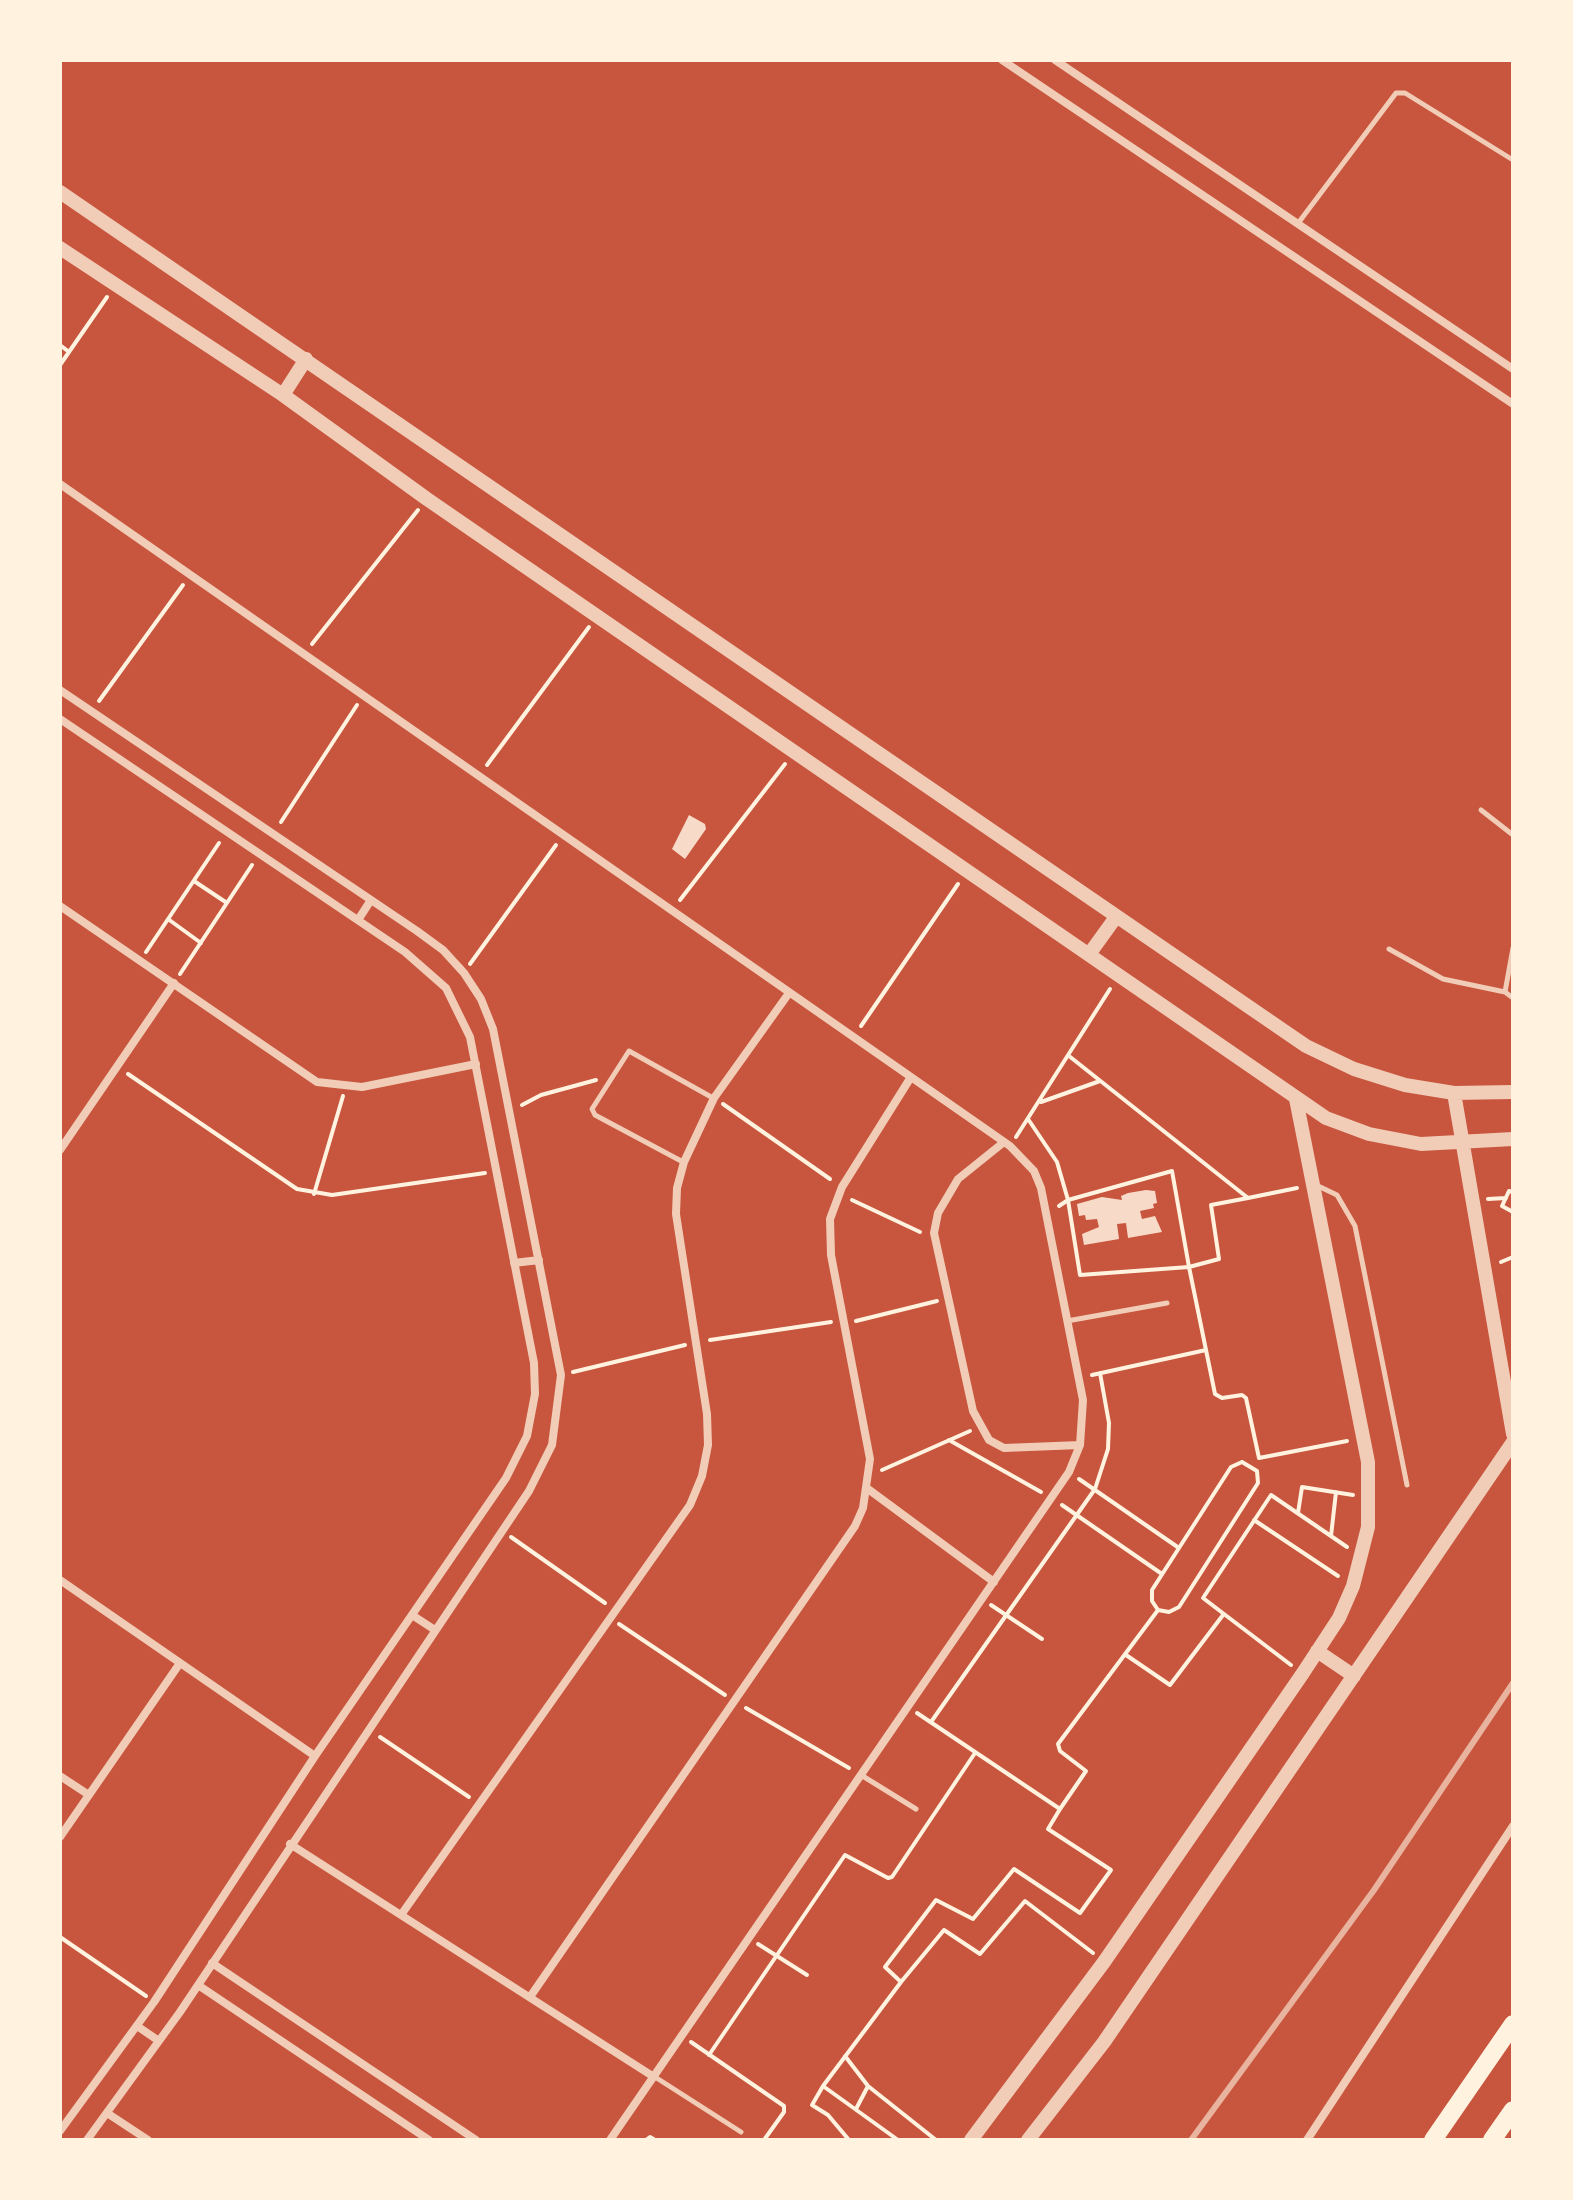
<!DOCTYPE html>
<html>
<head>
<meta charset="utf-8">
<style>
  body { margin:0 }
  #map { position:relative; width:1573px; height:2200px; overflow:hidden; background:#c8553d; font-family:Figtree,sans-serif }
  canvas { display:block }
  .frame { position:absolute; inset:0; border:62px solid #fff3e0; pointer-events:none }
</style>
</head>
<body>
<div id="map">
<canvas width="1573" height="2200"></canvas>
<div class="frame"></div>
</div>
<script>
const ctx = document.querySelector('canvas').getContext('2d');
ctx.lineJoin = 'round';
function fill(path, color) { ctx.fillStyle = color; ctx.fill(path, 'evenodd'); }
const shape = rows => new Path2D(rows.map(r => 'M' + r).join(''));
function stroke(path, color, width, dash) { ctx.strokeStyle = color; ctx.lineWidth = width; ctx.lineCap = dash ? 'butt' : 'round'; ctx.setLineDash(dash || []); ctx.stroke(path); }
const building = shape([
  [689,815,705,824,706,829,685,859,672,849],
  [1146,1190,1155,1191,1157,1203,1153,1204,1154,1208,1140,1211,1142,1219,1155,1216,1162,1232,1128,1238,1126,1223,1117,1224,1119,1239,1084,1245,1082,1234,1099,1227,1097,1219,1086,1220,1085,1215,1079,1216,1077,1204,1102,1197,1122,1200,1121,1196,1128,1193]
]);
const path = shape([
  [60,345,69,352],
  [60,365,107,297],
  [312,644,418,510],
  [99,701,183,585],
  [487,765,589,627],
  [281,822,357,705],
  [194,881,227,903],
  [680,900,785,764],
  [168,919,201,943],
  [146,952,219,843],
  [470,964,556,845],
  [180,974,252,865],
  [861,1026,958,884],
  [1069,1056,1248,1198,1297,1188],
  [128,1074,297,1189,332,1195,485,1173],
  [1041,1102,1100,1081],
  [723,1104,830,1179],
  [522,1105,541,1095,596,1080],
  [1028,1119,1057,1162,1068,1200,1080,1275,1189,1267,1172,1171,1068,1200,1059,1206],
  [1016,1137,1110,989],
  [1513,1192,1509,1191,1502,1206,1513,1212],
  [314,1194,343,1096],
  [1488,1199,1506,1198],
  [852,1200,920,1232],
  [1501,1262,1513,1257],
  [856,1321,937,1301],
  [710,1340,831,1322],
  [1206,1350,1215,1394,1222,1398,1242,1395,1246,1398,1259,1458,1347,1441],
  [573,1372,685,1345],
  [1092,1375,1206,1350,1189,1267,1219,1259,1211,1205,1248,1198],
  [949,1440,1041,1492],
  [1242,1462,1257,1471,1258,1483,1179,1607,1169,1612,1158,1610,1152,1601,1152,1590,1231,1467,1242,1462],
  [882,1470,970,1431],
  [1079,1479,1179,1548],
  [1062,1505,1162,1574],
  [1298,1513,1302,1487,1353,1495],
  [1254,1520,1338,1576],
  [1331,1536,1336,1492],
  [511,1537,605,1603],
  [991,1605,1042,1639],
  [619,1624,725,1695],
  [1126,1655,1170,1685,1223,1615],
  [1291,1665,1203,1598,1271,1495,1347,1547],
  [746,1708,849,1768],
  [931,1722,1095,1489,1108,1449,1109,1423,1100,1373],
  [380,1737,469,1797],
  [1060,1809,1086,1771,1060,1751,1058,1744,1158,1610],
  [60,1937,146,1996],
  [758,1944,807,1975],
  [901,1982,944,1930,980,1954,1025,1901,1093,1953],
  [691,2042,784,2106,784,2112,764,2140],
  [709,2055,845,1855,888,1878,892,1877,975,1753],
  [845,2056,868,2086,936,2140],
  [823,2086,812,2105,828,2115,849,2140],
  [856,2109,868,2086],
  [646,2140,650,2137,655,2140],
  [898,2140,823,2086,901,1982,885,1967,936,1900,973,1919,1014,1869,1080,1913,1111,1870,1048,1829,1060,1809,917,1713]
]);
const service = shape([
  [1299,222,1396,93,1405,93,1513,160],
  [1481,810,1513,835],
  [1389,949,1443,979,1505,992,1513,998],
  [1505,992,1513,948],
  [683,1162,595,1115,592,1109,629,1051,713,1098],
  [1316,1185,1337,1195,1355,1226,1407,1485],
  [1067,1321,1167,1303],
  [861,1775,916,1809],
  [655,2077,741,2132]
]);
const minor = shape([
  [1002,60,1513,404],
  [1055,60,1513,369],
  [60,484,1010,1146,1034,1171,1041,1188,1083,1400,1080,1445,1069,1472,610,2140],
  [60,690,417,931,443,950,464,973,481,999,493,1029,561,1375,552,1445,529,1491,180,2012,87,2140],
  [60,719,405,952,446,988,470,1037,534,1363,535,1394,527,1436,506,1478,315,1756,154,2002,60,2131],
  [60,906,317,1082,362,1087,476,1064],
  [358,920,371,900],
  [1004,1142,958,1179,938,1213,934,1233,973,1411,989,1440,1004,1448,1080,1445],
  [60,1150,174,983],
  [514,1263,539,1260],
  [868,1489,994,1582],
  [60,1580,315,1756],
  [412,1615,435,1630],
  [60,1776,89,1795],
  [60,1837,180,1663],
  [290,1844,654,2077],
  [401,1915,690,1505,702,1476,708,1445,707,1414,676,1214,677,1188,684,1162,714,1098,789,993],
  [212,1963,476,2140],
  [198,1985,429,2140],
  [530,1997,855,1526,863,1508,870,1459,831,1255,830,1219,842,1187,911,1077],
  [137,2026,159,2041],
  [107,2113,148,2140],
  [1307,2140,1513,1826]
]);
const tertiary = shape([
  [60,192,1306,1046,1354,1069,1405,1085,1454,1093,1513,1092],
  [60,248,283,395,427,499,1326,1118,1369,1134,1421,1144,1513,1139],
  [283,395,306,359],
  [1090,953,1116,917],
  [1454,1093,1513,1434],
  [1317,1651,1354,1676],
  [971,2140,1104,1962,1303,1673,1339,1618,1353,1586,1368,1527,1368,1462,1296,1099],
  [1028,2140,1104,2042,1513,1442]
]);
const trunk = shape([
  [1433,2140,1513,2024],
  [1492,2140,1513,2110]
]);
const rail = shape([
  [1191,2140,1374,1890,1513,1683]
]);
fill(building, '#f7dbc8');
stroke(path, '#fff3e0', 4);
stroke(service, '#f1ccb7', 5);
stroke(minor, '#f1ccb7', 8);
stroke(tertiary, '#f1ccb7', 14);
stroke(trunk, '#fff3e0', 18);
stroke(rail, '#e9b49f', 6);
</script>
</body>
</html>
